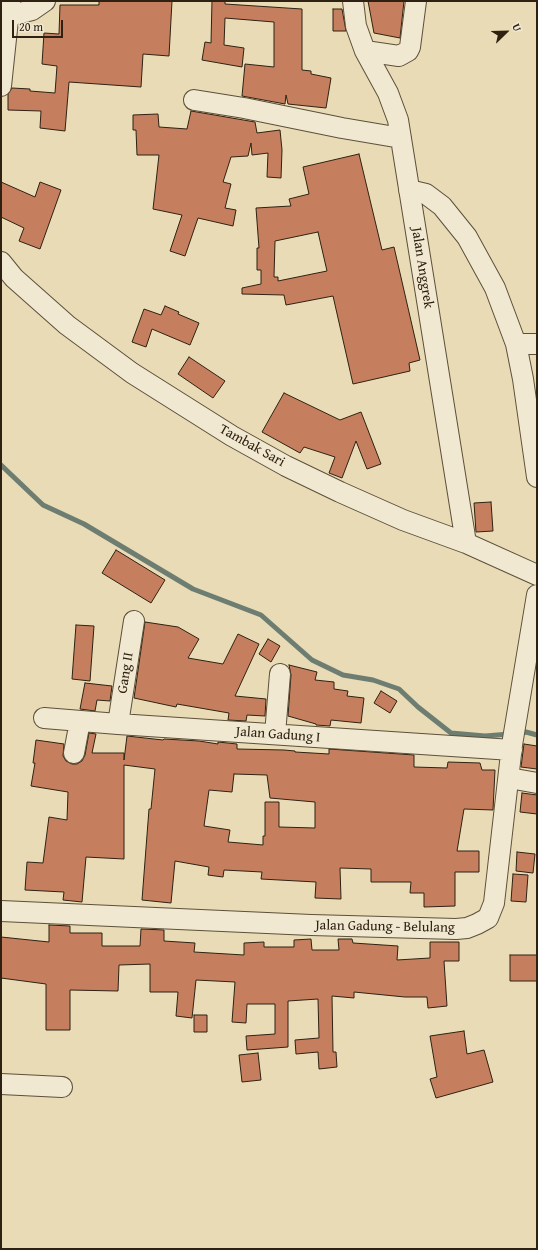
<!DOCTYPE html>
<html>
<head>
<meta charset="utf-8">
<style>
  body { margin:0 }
  #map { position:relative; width:538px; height:1250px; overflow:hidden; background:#e8dbb6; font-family:"Gentium Book Plus",serif }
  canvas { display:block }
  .frame { position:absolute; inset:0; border:2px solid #2f2112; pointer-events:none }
  .north { position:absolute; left:486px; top:12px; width:40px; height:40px; -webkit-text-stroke:3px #f0e8d0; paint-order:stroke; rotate:67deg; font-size:11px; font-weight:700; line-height:16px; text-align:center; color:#2f2112 }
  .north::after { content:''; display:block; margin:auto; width:14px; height:18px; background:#2f2112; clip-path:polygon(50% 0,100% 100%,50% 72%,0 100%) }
  .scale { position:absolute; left:12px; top:20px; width:51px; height:18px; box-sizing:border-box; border:2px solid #2f2112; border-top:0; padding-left:5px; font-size:12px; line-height:14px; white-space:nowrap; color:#2f2112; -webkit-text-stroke:3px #f0e8d0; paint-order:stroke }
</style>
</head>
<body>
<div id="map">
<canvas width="538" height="1250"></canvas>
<div class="frame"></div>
<div class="north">U</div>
<div class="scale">20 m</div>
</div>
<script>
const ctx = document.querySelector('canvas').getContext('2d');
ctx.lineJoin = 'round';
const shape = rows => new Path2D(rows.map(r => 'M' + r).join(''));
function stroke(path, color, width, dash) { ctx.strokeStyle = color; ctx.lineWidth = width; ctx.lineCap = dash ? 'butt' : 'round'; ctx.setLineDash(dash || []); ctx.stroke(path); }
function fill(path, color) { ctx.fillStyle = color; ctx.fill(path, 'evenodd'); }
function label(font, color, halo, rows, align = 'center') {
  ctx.font = font + ' "Gentium Book Plus",serif'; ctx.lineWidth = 3.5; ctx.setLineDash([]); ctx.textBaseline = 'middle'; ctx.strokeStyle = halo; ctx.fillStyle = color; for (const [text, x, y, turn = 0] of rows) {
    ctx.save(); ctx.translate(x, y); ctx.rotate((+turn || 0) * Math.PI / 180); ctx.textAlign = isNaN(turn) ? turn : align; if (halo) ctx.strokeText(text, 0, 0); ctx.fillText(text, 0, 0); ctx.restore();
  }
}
const stream = shape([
  [1,465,43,505,84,524,193,589,261,615,312,660,343,675,373,680,399,689,418,707,451,733,485,736,510,734],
  [518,733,526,732,537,735]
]);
const building = shape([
  [99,1,172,1,169,56,143,54,141,87,69,82,65,131,40,128,41,111,8,110,8,94,12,88,30,89,30,91,55,93,57,66,42,64,44,33,59,34,60,5,99,5,99,1],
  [212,1,225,1,225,4,302,9,302,70,311,71,311,74,331,78,326,108,288,104,286,95,285,104,242,96,245,64,274,67,274,22,225,18,224,45,244,48,242,67,202,60,205,42,211,43,212,1],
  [368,1,404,1,400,38,374,33,368,1],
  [333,9,342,9,346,31,333,31,333,9],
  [191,111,255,122,257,133,280,130,282,150,281,178,267,177,268,153,252,155,251,143,248,156,231,157,223,182,231,184,225,208,236,210,233,226,198,218,185,256,170,251,182,215,153,209,159,155,137,155,136,130,133,130,133,115,158,114,159,127,187,129,191,111],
  [359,154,382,250,394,247,420,360,409,363,410,371,353,384,333,296,286,305,284,295,242,294,242,288,261,284,261,270,257,270,257,248,259,248,256,208,291,206,289,199,309,194,303,167,359,154],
  [318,232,327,271,278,281,278,277,274,277,275,241,318,232],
  [1,182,35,197,40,182,61,190,40,249,19,241,24,228,1,217,1,182],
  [165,306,179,312,178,314,199,323,190,345,152,329,146,347,132,342,144,309,161,315,165,306],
  [189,357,225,381,213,398,178,374,189,357],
  [284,393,340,420,361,412,381,464,367,469,356,441,342,478,329,473,335,457,304,447,300,453,262,432,284,393],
  [491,502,493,531,476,532,474,503,491,502],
  [116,550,165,580,151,603,102,573,116,550],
  [145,622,178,627,199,639,188,658,223,664,238,634,259,644,235,696,266,699,265,716,247,715,246,721,228,720,229,713,177,704,176,707,134,698,145,622],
  [76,625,94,626,90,681,72,679,76,625],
  [268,639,280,646,271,662,259,654,268,639],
  [289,665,317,672,315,680,334,682,334,689,348,691,347,696,364,698,361,723,331,720,330,726,316,725,316,724,288,716,291,675,289,665],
  [85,683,112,686,110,701,97,700,95,711,80,709,85,683],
  [381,691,397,701,390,713,374,703,381,691],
  [89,733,96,734,92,753,124,753,124,760,127,736,163,740,164,739,199,741,218,744,218,742,237,744,237,749,284,750,295,751,295,752,329,754,329,749,414,755,414,767,447,768,448,762,480,763,482,770,495,770,493,810,464,809,457,851,479,851,479,872,455,872,455,906,424,907,424,893,410,893,411,882,371,882,371,869,340,868,341,899,315,898,316,882,261,879,262,872,224,870,223,877,208,875,209,867,175,861,171,903,142,900,149,809,151,809,155,769,124,765,124,859,86,857,82,902,63,900,64,892,25,890,27,862,43,863,49,817,67,820,68,792,31,786,35,763,33,763,36,740,64,744,63,756,66,761,72,764,77,764,82,761,85,755,89,733],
  [234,774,267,775,270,798,315,802,315,828,279,827,279,802,265,802,265,836,263,836,263,845,228,842,230,830,204,826,209,790,232,792,234,774],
  [524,744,537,746,537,769,521,767,524,744],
  [522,793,537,795,537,814,520,812,522,793],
  [517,852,535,854,533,873,516,871,517,852],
  [513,874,528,875,526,902,511,901,513,874],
  [49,925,70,926,70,933,102,933,102,946,140,946,141,929,164,930,164,941,195,943,194,952,244,955,244,943,264,942,264,947,294,947,294,940,311,939,312,950,339,950,338,939,352,939,353,943,398,946,397,960,430,958,430,942,459,942,459,961,444,961,447,1006,428,1008,427,997,405,997,354,992,354,998,332,996,333,1052,336,1052,337,1067,319,1069,318,1052,296,1054,295,1040,319,1038,318,999,288,1001,288,1047,247,1050,246,1036,275,1034,275,1004,247,1004,246,1023,232,1022,235,982,196,980,192,1018,176,1016,178,992,150,992,150,964,119,965,118,991,70,990,70,1030,46,1030,46,984,1,978,1,937,49,942,49,925],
  [510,955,537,955,537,981,510,981,510,955],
  [194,1015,207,1015,207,1032,194,1032,194,1015],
  [464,1031,467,1054,484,1050,493,1082,436,1098,430,1079,437,1077,430,1036,464,1031],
  [258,1053,261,1080,242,1082,239,1055,258,1053]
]);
const minor = shape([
  [353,1,356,26,365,51,388,93,398,120,466,543],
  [8,16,32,10,45,1],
  [365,51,399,56,408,51,410,47,416,1],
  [1,86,10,1],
  [194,100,244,108,342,128,401,138],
  [409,190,426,194,442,206,467,237,495,288,516,344,523,379,537,477],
  [1,262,14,278,67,325,132,373,232,436,286,466,340,492,403,520,466,543,537,575],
  [516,344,537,344],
  [44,718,118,724,512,750],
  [118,724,134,621],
  [275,734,280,674],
  [74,753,80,721],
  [509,778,537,783],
  [1,911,311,925,456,929,467,928,477,924,488,918,494,903,512,745,537,595],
  [1,1084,62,1087]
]);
const streetNames = [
  ["Jalan Anggrek",422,268,81],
  ["Tambak Sari",252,446,29],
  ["Gang II",126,673,-81],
  ["Jalan Gadung I",278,735,4],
  ["Jalan Gadung - Belulang",385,927,1]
];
stroke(stream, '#6d7d71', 5);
fill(building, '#c67f5e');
stroke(building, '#2f2112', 1);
stroke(minor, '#5d503b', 22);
stroke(minor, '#f0e8d0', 20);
label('14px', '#2f2112', '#f0e8d0', streetNames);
</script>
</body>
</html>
